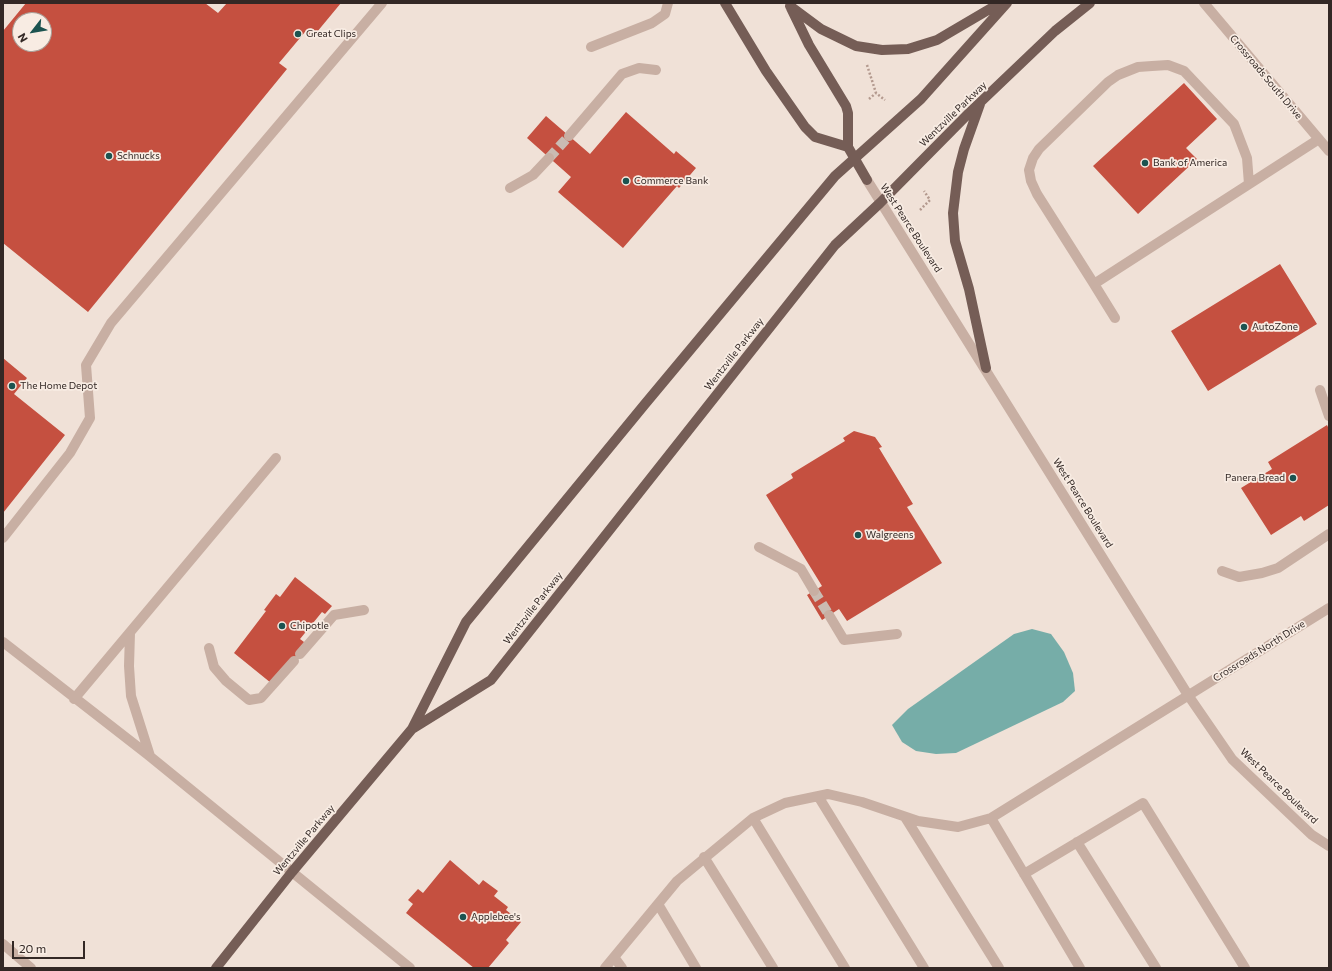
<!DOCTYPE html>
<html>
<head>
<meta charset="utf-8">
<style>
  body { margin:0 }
  #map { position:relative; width:1332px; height:971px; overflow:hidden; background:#f0e1d7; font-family:Commissioner,sans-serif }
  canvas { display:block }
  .frame { position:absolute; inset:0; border:4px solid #332825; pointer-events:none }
  .north { position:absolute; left:12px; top:12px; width:40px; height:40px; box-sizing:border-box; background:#f8ece3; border:1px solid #a99e97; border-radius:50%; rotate:239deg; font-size:11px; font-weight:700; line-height:16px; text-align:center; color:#332825 }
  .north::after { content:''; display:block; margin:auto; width:14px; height:18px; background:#1c5350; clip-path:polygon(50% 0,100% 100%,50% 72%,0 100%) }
  .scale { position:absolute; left:12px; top:941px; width:73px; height:18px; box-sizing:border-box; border:2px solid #332825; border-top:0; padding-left:5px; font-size:12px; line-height:14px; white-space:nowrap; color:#332825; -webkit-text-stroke:3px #f8ece3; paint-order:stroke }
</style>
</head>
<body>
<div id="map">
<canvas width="1332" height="971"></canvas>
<div class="frame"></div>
<div class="north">N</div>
<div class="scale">20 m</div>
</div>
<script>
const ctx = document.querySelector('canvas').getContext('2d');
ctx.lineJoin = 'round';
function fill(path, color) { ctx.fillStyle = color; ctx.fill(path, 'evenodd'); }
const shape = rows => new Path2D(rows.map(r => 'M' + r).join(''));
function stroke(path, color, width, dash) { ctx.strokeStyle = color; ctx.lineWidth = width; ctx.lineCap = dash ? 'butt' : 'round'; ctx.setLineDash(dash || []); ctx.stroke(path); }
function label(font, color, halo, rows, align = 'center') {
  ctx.font = font + ' Commissioner,sans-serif'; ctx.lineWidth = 3.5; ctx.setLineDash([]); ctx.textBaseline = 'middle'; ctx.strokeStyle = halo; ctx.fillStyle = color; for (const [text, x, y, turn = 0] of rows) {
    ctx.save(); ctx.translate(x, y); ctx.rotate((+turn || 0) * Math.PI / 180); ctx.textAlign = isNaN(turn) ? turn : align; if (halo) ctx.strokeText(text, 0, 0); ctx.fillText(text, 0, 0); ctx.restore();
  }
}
const water = shape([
  [1032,629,1051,634,1064,652,1073,673,1075,691,1063,702,956,753,936,754,916,751,902,742,892,725,908,709,1014,634]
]);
const building = shape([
  [26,3,205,3,218,13,227,3,341,3,312,38,305,32,279,63,287,69,88,312,3,243,3,31],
  [20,20,44,20,44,44,20,44],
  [1184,83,1217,119,1186,148,1197,159,1138,214,1093,166],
  [626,112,674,154,676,151,696,168,679,188,677,186,623,248,558,192,571,177,527,138,546,116,590,154],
  [1280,264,1317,324,1208,391,1171,331],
  [3,358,27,378,14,394,65,435,3,513],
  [1327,425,1329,429,1329,505,1304,521,1301,516,1271,535,1241,488,1272,469,1268,462],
  [854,431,875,437,882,447,879,448,913,504,907,507,942,563,847,621,839,609,822,620,807,595,822,586,766,495,793,478,791,474,845,441,843,438],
  [295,577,332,606,325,614,322,612,300,639,304,642,302,655,271,683,234,653,266,611,264,610,276,594,280,597],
  [450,860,479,885,483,880,498,891,494,896,508,907,506,910,521,922,506,940,509,943,488,968,474,968,406,913,413,904,408,900,418,889,423,893]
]);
const minorTunnel = shape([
  [549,158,569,136],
  [814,591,829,615]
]);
const path = shape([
  [867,65,876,93],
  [869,99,876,93,885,100],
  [920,210,930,200,924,191]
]);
const minor = shape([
  [1204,3,1329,151],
  [591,47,652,23,665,14,668,3],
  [569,136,622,74,639,68,656,70],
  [867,180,1188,695,1232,759,1312,835,1329,846],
  [510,188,533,175,549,158],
  [1094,284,1037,194,1031,181,1029,170,1033,158,1039,149,1108,82,1118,75,1138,67,1152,66,1168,65,1184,71,1234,124,1247,158,1249,184],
  [1115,318,1094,284,1319,139],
  [1320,390,1329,416],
  [3,538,70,453,90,418,86,365,111,323,382,3],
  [759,547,801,569,814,591],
  [1222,571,1239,577,1262,573,1278,568,1329,534],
  [829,615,844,640,897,634],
  [130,633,129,666,131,696,150,756],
  [3,642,147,754,410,968],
  [209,648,214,667,226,681,249,700,261,698,294,661],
  [300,654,334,615,364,610],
  [74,699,276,458],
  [818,796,924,968],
  [905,817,999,968],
  [753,818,845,968],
  [991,818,1080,968],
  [1077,842,1156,968],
  [704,857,773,968],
  [1024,874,1143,803,1245,968],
  [658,904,696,968],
  [3,944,31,968],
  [614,957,622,968],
  [605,968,677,881,753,818,785,803,828,794,862,802,918,821,958,827,991,818,1329,608]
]);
const major = shape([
  [725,3,766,71,805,127,815,137,848,147],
  [790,6,821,29,856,46,882,50,908,49,937,40,1000,3],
  [791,8,809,45,846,106,848,113,848,147,867,180],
  [980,104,964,149,958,172,953,213,955,241,969,289,986,368],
  [412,729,491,680,835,245,880,203,969,113,1055,31,1090,3],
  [216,968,292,872,412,729,466,622,645,404,835,176,921,99,1007,3]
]);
const markers = [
  [298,34,4,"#1c5350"],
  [109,156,4,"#1c5350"],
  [1145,163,4,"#1c5350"],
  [626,181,4,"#1c5350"],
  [1244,327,4,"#1c5350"],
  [12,386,4,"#1c5350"],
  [1293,478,4,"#1c5350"],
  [858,535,4,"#1c5350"],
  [282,626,4,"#1c5350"],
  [463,917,4,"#1c5350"]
];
const poiNames = [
  ["Great Clips",306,34],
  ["Schnucks",117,156],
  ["Bank of America",1153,163],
  ["Commerce Bank",634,181],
  ["AutoZone",1252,327],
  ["The Home Depot",20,386],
  ["Panera Bread",1285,478,"right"],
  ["Walgreens",866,535],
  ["Chipotle",290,626],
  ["Applebee's",471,917]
];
const streetNames = [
  ["Crossroads South Drive",1266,77,50],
  ["Wentzville Parkway",953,114,-44],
  ["West Pearce Boulevard",911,228,57],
  ["Wentzville Parkway",734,354,-52],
  ["West Pearce Boulevard",1083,503,58],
  ["Wentzville Parkway",533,608,-52],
  ["Crossroads North Drive",1259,651,-32],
  ["West Pearce Boulevard",1279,786,44],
  ["Wentzville Parkway",304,840,-50]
];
fill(water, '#76ada8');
fill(building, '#c55040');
stroke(minorTunnel, '#cabcb3', 10, [10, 5]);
stroke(path, '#b3998e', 2.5, [2, 2]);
stroke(minor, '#c8afa3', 10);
stroke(major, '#755d56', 10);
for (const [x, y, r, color] of markers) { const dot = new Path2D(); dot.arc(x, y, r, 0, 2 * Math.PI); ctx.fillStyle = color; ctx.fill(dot); stroke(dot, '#f8ece3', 1.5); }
label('10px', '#332825', '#f8ece3', poiNames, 'left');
label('10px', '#332825', '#f8ece3', streetNames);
</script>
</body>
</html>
